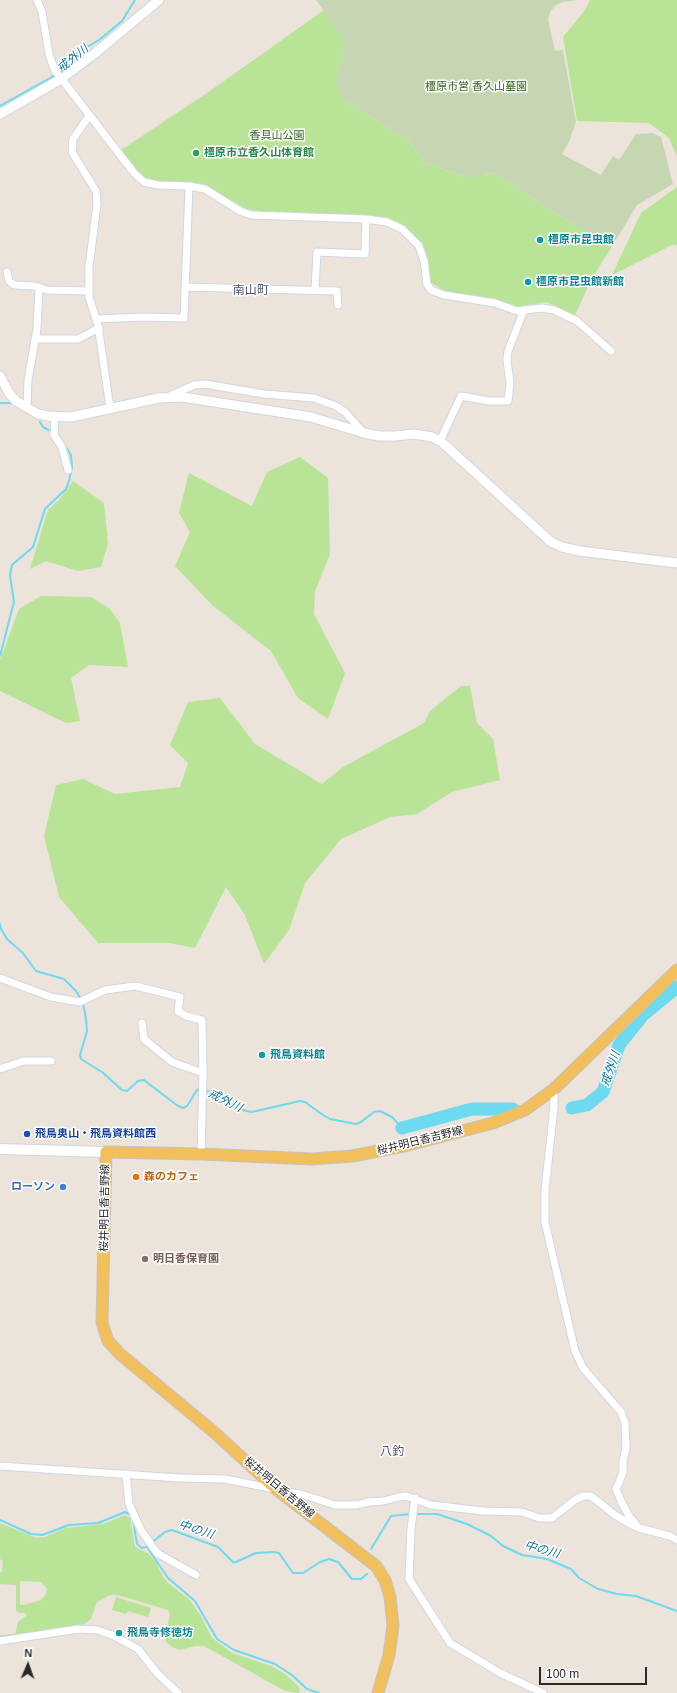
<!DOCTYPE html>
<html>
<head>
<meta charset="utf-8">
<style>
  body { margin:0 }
  #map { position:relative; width:677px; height:1693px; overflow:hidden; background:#ece3db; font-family:Helvetica,sans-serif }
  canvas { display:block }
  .north { position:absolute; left:8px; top:1645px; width:40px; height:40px; -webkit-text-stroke:3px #fff; paint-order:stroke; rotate:2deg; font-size:11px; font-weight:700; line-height:16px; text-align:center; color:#2a2a2a }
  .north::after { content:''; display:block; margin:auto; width:14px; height:18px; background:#2a2a2a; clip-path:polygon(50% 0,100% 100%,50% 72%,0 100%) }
  .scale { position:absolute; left:539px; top:1667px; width:108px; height:18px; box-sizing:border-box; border:2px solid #2a2a2a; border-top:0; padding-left:5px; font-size:12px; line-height:14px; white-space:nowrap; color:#2a2a2a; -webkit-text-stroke:3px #fff; paint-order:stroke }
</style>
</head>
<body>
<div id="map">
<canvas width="677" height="1693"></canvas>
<div class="north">N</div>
<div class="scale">100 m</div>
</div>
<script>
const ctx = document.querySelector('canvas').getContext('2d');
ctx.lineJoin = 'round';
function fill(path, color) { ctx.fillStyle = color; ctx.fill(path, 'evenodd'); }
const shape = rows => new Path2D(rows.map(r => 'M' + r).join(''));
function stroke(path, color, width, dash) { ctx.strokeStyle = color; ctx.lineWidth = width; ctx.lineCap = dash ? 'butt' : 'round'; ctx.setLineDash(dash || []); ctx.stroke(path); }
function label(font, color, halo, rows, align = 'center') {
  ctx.font = font + ' Helvetica,"Noto Sans JP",sans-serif'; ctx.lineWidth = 3; ctx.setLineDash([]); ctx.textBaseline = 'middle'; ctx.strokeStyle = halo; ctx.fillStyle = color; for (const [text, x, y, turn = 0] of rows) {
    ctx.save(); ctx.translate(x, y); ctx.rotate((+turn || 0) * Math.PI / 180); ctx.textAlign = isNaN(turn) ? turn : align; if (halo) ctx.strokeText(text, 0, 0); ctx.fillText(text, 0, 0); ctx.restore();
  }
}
const green = shape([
  [590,0,677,0,677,157,669,138,649,123,577,121,563,37,585,10],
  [324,10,342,36,344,44,344,52,340,67,344,100,409,141,425,163,466,177,485,175,491,172,611,248,591,280,575,315,546,302,516,307,448,293,430,282,426,252,413,233,400,224,366,216,264,212,247,209,203,184,180,182,151,183,139,175,121,150,210,91],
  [677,187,677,246,674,244,612,275,641,213],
  [300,457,328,478,330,554,315,591,314,614,345,673,328,719,298,698,271,651,213,606,175,566,190,532,179,513,189,473,252,506,267,472],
  [73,481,104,503,108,544,101,567,78,571,46,561,30,569,48,510,59,500],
  [41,596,91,597,109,608,120,623,128,667,89,665,71,678,80,721,66,723,0,691,0,660,19,609],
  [461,686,470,686,477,723,493,739,500,780,452,792,417,814,390,817,341,839,305,883,289,930,264,964,245,915,226,887,195,948,169,943,98,943,59,897,44,836,56,785,83,779,115,794,180,787,188,763,170,745,188,702,220,698,255,744,322,784,343,767,424,723,430,711],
  [125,1515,130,1518,135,1547,149,1554,156,1562,163,1577,169,1584,189,1599,201,1616,212,1638,232,1653,271,1666,285,1674,298,1686,300,1690,299,1693,285,1691,204,1646,196,1646,179,1650,172,1647,166,1642,164,1636,170,1615,168,1610,118,1595,110,1595,97,1602,91,1619,83,1625,22,1636,5,1636,0,1639,0,1635,15,1634,18,1622,27,1615,25,1613,19,1613,16,1611,16,1585,0,1584,0,1572,2,1572,3,1561,0,1559,0,1523,36,1538,45,1537,65,1528,103,1524],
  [20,1581,41,1582,47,1589,46,1594,41,1600,24,1605,20,1605],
  [116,1597,151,1608,148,1617,128,1611,126,1614,112,1610]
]);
const cemetery = shape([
  [316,0,577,0,562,2,555,6,550,12,548,19,555,51,563,50,576,122,569,142,562,154,601,175,613,156,619,160,636,134,653,133,661,137,673,184,637,205,611,248,491,172,479,177,466,177,425,163,409,141,344,100,340,94,336,81,344,52,342,36]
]);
const stream = shape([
  [0,106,52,77,80,51,99,40,122,21,135,0],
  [0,403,11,403],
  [40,422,43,427,53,432],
  [0,656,14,602,10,575,12,565,33,547,45,509,66,489,69,481,72,467,71,455,64,444],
  [0,924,1,929,7,939,23,953,36,971,64,979,76,991,81,999],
  [83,1003,86,1019,87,1031,80,1055,81,1059,102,1072,122,1090,127,1091,138,1081,144,1080,178,1106,183,1108,187,1106,197,1090,199,1089,211,1092,226,1102,246,1111,252,1112,300,1101,305,1102,323,1115,330,1119,356,1124,361,1122,374,1112,380,1111,392,1117,402,1128],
  [415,1514,437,1514,467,1524,491,1536,503,1546,522,1555,547,1559,571,1569,579,1578,598,1589,617,1594,636,1596,677,1611],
  [0,1520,31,1534,42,1535,69,1525,98,1523,125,1512,131,1515],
  [133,1520,137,1544,142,1548,146,1547,165,1532,172,1530,218,1547,233,1562,236,1562,256,1553,274,1552,279,1553,293,1573,303,1573,320,1562,329,1559,338,1562,352,1579,361,1579,367,1574],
  [147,1547,168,1578,195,1601,217,1639,234,1650,275,1664,292,1675,307,1689,319,1693],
  [371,1549,391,1516,411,1514]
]);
const river = shape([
  [572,1108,587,1105,603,1092,619,1045,643,1015,677,987],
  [402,1128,472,1109,513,1109]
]);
const minor = shape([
  [37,0,42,12,49,54,54,69,134,173,144,182,158,185,189,186,205,189,240,211,251,215,366,219,387,222,402,229,419,246,424,261,427,284,431,290,444,295,495,303,517,311,542,308,554,310,577,321,611,351],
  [89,116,73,139,72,152,96,191,97,204,89,267,89,297,98,325,110,408],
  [7,272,9,281,14,285,35,286,47,290,89,291],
  [185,287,337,291,338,305],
  [315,290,317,252,365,254,366,219],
  [97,319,143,317,184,318,189,186],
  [36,339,78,339,99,328],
  [170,396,194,385,205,384,264,394,314,398,336,406,345,412,364,433],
  [27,408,28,380,37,329,39,287],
  [55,417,54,435,62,447,68,470],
  [440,441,461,396,489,401,508,401,510,383,507,360,508,351,524,310],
  [0,978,51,997,80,1002,105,990,135,986,180,997,178,1011,186,1016,202,1020,203,1073,201,1154],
  [142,1023,144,1039,172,1062,203,1073],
  [0,1069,24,1061,51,1061],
  [554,1089,554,1107,545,1190,545,1222,575,1351,583,1368,621,1412,625,1423,626,1448,623,1461,623,1473,616,1489,621,1501,629,1516,639,1528,670,1536,677,1540],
  [0,1466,180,1478,225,1479,304,1495,335,1505,356,1505,369,1502,384,1501,398,1497,406,1496,431,1505,483,1511,522,1512,539,1518,552,1518,575,1500,583,1496,591,1496,615,1515,630,1524,639,1528],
  [126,1474,129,1504,141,1530,157,1553,196,1575],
  [415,1498,411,1529,409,1579,450,1643,500,1673,543,1693],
  [0,1641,78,1629,97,1630,112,1635,138,1649,157,1673,178,1693]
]);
const tertiary = shape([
  [0,114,61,79,94,54,159,0],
  [0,376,9,393,16,401,38,414,48,416,71,417,159,398,182,397,311,417,364,433,379,436,395,436,414,434,432,437,440,441,445,445,551,542,562,547,580,551,677,563]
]);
const secondary = shape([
  [0,1149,106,1152]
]);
const primary = shape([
  [378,1693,389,1655,393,1626,390,1597,385,1580,376,1566,276,1489,215,1433,120,1354,108,1341,102,1323,106,1152,201,1154,312,1159,352,1156,404,1146,493,1123,525,1110,554,1089,677,970]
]);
const markers = [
  [196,153,4,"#2e9e5b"],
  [540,240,4,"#0f9aa8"],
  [528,282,4,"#0f9aa8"],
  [262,1055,4,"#0f9aa8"],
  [27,1134,4,"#1a4fb4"],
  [136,1177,4,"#e8710a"],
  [63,1187,4,"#3f7fe0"],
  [145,1259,4,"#8d6e63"],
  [119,1633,4,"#0f9aa8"]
];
const parkNames = [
  ["橿原市営 香久山墓園",476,87],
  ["香具山公園",277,136]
];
const leisureNames = [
  ["橿原市立香久山体育館",204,153]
];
const cultureNames = [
  ["橿原市昆虫館",548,240],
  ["橿原市昆虫館新館",536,282],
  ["飛鳥資料館",270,1055],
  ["飛鳥寺修徳坊",127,1633]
];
const transitNames = [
  ["飛鳥奥山・飛鳥資料館西",35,1134]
];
const streetNames = [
  ["桜井明日香吉野線",420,1141,-14],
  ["桜井明日香吉野線",105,1208,-89],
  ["桜井明日香吉野線",279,1488,40]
];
const foodNames = [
  ["森のカフェ",144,1177]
];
const shopNames = [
  ["ローソン",55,1187]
];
const educationNames = [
  ["明日香保育園",153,1259]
];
const waterNames = [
  ["戒外川",73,59,-39],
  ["戒外川",611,1069,-71],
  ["戒外川",225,1101,26],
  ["中の川",196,1530,18],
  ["中の川",542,1550,16]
];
const neighbourhoodNames = [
  ["南山町",251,291],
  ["八釣",392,1452]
];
fill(green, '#b9e397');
fill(cemetery, '#c7d6b2');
stroke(stream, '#6ddaef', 2);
stroke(river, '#6ddaef', 13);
stroke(minor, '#d1d6e3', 9);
stroke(tertiary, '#d1d6e3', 11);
stroke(secondary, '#d1d6e3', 12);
stroke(primary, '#c3c3c3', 13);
stroke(minor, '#fff', 7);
stroke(tertiary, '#fff', 9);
stroke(secondary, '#fff', 10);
stroke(primary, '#f1bf5b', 11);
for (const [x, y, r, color] of markers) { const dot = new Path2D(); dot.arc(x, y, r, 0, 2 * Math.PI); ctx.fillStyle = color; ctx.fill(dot); stroke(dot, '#fff', 1.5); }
label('11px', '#316719', '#fff', parkNames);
label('bold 11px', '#27864d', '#fff', leisureNames, 'left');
label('bold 11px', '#0d838f', '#fff', cultureNames, 'left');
label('bold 11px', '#164399', '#fff', transitNames, 'left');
label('11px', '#2a2a2a', '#fff', streetNames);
label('bold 11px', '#c56008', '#fff', foodNames, 'left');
label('bold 11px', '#366cbe', '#fff', shopNames, 'right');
label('bold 11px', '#785e54', '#fff', educationNames, 'left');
label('italic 12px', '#0c799b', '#fff', waterNames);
label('12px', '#4a577b', '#fff', neighbourhoodNames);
</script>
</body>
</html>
